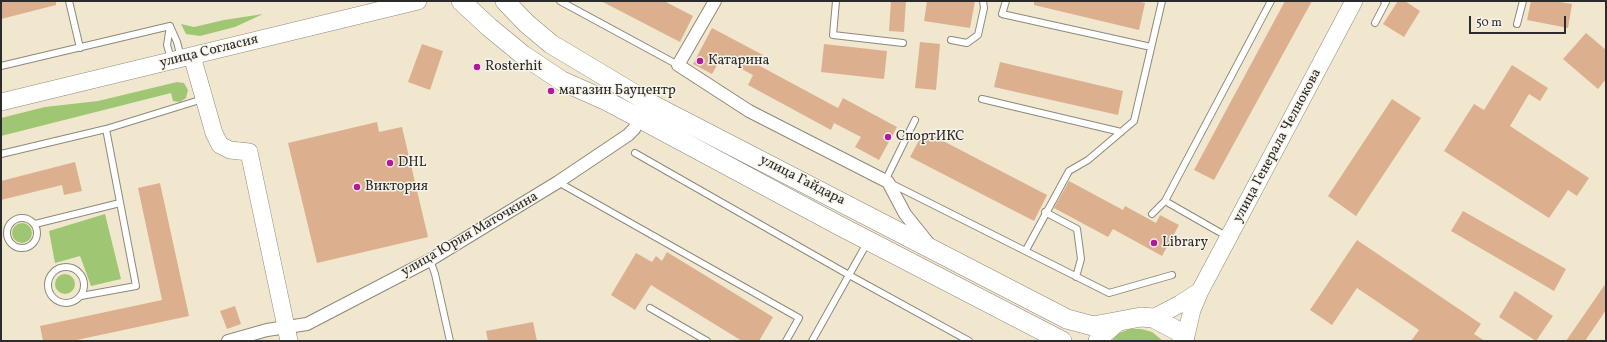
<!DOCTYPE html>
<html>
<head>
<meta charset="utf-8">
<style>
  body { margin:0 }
  #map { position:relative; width:1607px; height:342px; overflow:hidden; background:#f0e7ce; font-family:Vollkorn,serif }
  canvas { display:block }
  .frame { position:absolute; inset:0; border:2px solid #2b2b2b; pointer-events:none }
  .scale { position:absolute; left:1469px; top:16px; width:97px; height:18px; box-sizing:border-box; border:2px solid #2b2b2b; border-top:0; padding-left:5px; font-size:12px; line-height:14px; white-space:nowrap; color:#2b2b2b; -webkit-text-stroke:3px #f7f3e8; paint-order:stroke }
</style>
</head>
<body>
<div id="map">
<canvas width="1607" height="342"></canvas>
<div class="frame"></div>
<div class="scale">50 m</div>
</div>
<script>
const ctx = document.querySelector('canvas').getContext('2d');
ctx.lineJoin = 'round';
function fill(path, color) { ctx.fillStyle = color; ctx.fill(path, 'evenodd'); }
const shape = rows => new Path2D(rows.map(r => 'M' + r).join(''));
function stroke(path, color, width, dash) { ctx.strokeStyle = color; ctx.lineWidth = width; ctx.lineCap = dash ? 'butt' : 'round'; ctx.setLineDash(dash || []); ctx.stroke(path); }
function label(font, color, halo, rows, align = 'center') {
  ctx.font = font + ' Vollkorn,serif'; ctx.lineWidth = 3; ctx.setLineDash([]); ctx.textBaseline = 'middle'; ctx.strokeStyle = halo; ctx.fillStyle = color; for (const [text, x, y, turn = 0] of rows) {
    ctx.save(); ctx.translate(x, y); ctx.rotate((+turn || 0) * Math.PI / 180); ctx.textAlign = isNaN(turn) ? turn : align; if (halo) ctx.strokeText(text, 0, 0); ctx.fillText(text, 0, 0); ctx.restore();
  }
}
const green = shape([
  [263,14,235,27,200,36,186,34,181,24,194,27,224,20],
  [177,82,184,83,188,90,186,98,180,102,173,101,171,93,1,136,1,118,45,107,98,101],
  [105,214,121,279,91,286,80,256,55,263,49,231],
  '12 233a10 10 0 1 1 20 0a10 10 0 1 1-20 0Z',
  '55 284a10 10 0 1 1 20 0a10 10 0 1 1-20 0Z',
  [1130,329,1141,329,1152,332,1163,341,1111,341,1119,333]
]);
const building = shape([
  [1,1,56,1,56,5,1,19],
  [601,1,664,1,693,16,680,42],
  [891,1,906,1,904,32,889,31],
  [927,1,975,1,970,28,924,21],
  [1034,1,1136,1,1145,3,1139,30,1034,5],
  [1285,1,1312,1,1214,180,1194,170],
  [1398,1,1405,1,1420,11,1404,37,1383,24],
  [1531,1,1555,1,1572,4,1568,28,1527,20],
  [712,28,763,55,758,65,838,108,843,98,897,127,879,160,855,147,861,137,834,123,831,130,748,85,753,75,721,58,712,74,693,64],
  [1586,33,1606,50,1606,79,1598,89,1563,59],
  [920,42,940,44,936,90,915,88],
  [422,44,443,51,430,90,408,82],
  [824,44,887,51,884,79,821,72],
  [1000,62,1123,91,1118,115,994,87],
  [1512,65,1548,88,1540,101,1529,94,1510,126,1589,178,1577,196,1568,190,1549,218,1444,151,1474,104,1484,110],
  [1392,99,1421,118,1356,216,1328,196],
  [377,122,379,132,402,127,428,237,317,263,288,143],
  [924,131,1047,195,1034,221,910,157],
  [75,162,82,191,64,195,62,185,1,200,1,181],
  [1069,181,1123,210,1125,206,1156,223,1160,215,1179,225,1162,256,1113,229,1108,237,1054,208],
  [160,183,189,316,72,341,43,341,40,326,162,300,138,188],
  [1463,211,1566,269,1554,291,1451,231],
  [1357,240,1481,324,1474,334,1485,341,1411,341,1419,330,1357,288,1332,325,1310,310],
  [667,252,773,317,759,341,742,341,651,285,635,310,611,295,636,253,652,262,656,256,662,261],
  [1606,283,1606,310,1585,341,1566,341],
  [1515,291,1553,316,1536,341,1499,317],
  [235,306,241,324,227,329,220,311],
  [533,322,537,341,488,341,486,331]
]);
const lane = shape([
  [69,1,80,48],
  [560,1,678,65],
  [836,1,833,35,903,43],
  [1006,1,1002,14,1151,47],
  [1375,23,1386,2,1384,1],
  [1517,24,1523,1],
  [170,26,167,45,171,59],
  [170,26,177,42,181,58],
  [951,40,967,43,978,35,984,8,983,1],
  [1,66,170,26],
  [982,99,1121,132],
  [106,129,203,99],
  [635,153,849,275,969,341],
  [1,154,106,129,136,286,81,296],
  [885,181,915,120],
  [558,182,799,318,786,341],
  [892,184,1109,293,1172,275],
  [1045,212,1077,229,1081,259,1076,277],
  [1152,214,1165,201],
  '7 233a15 15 0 1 1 30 0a15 15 0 1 1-30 0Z',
  [35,224,120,203],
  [1228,237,1165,201,1271,1],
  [1026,250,1069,171,1088,160,1134,121,1162,1],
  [430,260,435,274,450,341],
  '48 285a18 18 0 1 1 36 0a18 18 0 1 1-36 0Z',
  [650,308,707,341],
  [812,341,867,243]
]);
const street = shape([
  [715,1,678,65,749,111,888,182,905,214,929,244],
  [228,341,267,330,307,324,430,260,558,182,628,135,634,129,639,119]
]);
const secondary = shape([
  [192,56,214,133,220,145,230,150,249,152,289,341],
  [1,102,418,1],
  [1153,318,1180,304,1200,291],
  [1185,340,1192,310,1200,291,1354,1]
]);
const primary = shape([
  [461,1,489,27,523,55,562,81,605,100,838,225,1062,341],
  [505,1,526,23,551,44,653,105,1067,319,1093,326,1141,317,1153,318,1178,331,1185,341],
  [1098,341,1102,335,1116,323]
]);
const markers = [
  [700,61,4,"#b5179e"],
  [477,67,4,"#b5179e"],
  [551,91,4,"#b5179e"],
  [888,137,4,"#b5179e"],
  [390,163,4,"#b5179e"],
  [357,187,4,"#b5179e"],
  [1154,243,4,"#b5179e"]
];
const streetNames = [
  ["улица Согласия",209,52,-14],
  ["улица Генерала Челнокова",1278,146,-62],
  ["улица Гайдара",802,181,27],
  ["улица Юрия Маточкина",470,235,-30]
];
const poiNames = [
  ["Катарина",708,61],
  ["Rosterhit",485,67],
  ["магазин Бауцентр",559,91],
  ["СпортИКС",896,137],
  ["DHL",398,163],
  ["Виктория",365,187],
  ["Library",1162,243]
];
fill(green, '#9fc773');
fill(building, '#dcb08e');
stroke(lane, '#8e897c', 8);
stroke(street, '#8e897c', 14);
stroke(secondary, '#8e897c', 18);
stroke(primary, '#8e897c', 20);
stroke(lane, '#fff', 6);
stroke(street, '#fff', 12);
stroke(secondary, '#fff', 17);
stroke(primary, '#fff', 19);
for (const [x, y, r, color] of markers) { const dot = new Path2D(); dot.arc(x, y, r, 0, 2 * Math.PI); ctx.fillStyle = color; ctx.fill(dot); stroke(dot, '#f7f3e8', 1.5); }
label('14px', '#2b2b2b', '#f7f3e8', streetNames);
label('14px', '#2b2b2b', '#f7f3e8', poiNames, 'left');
</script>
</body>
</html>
